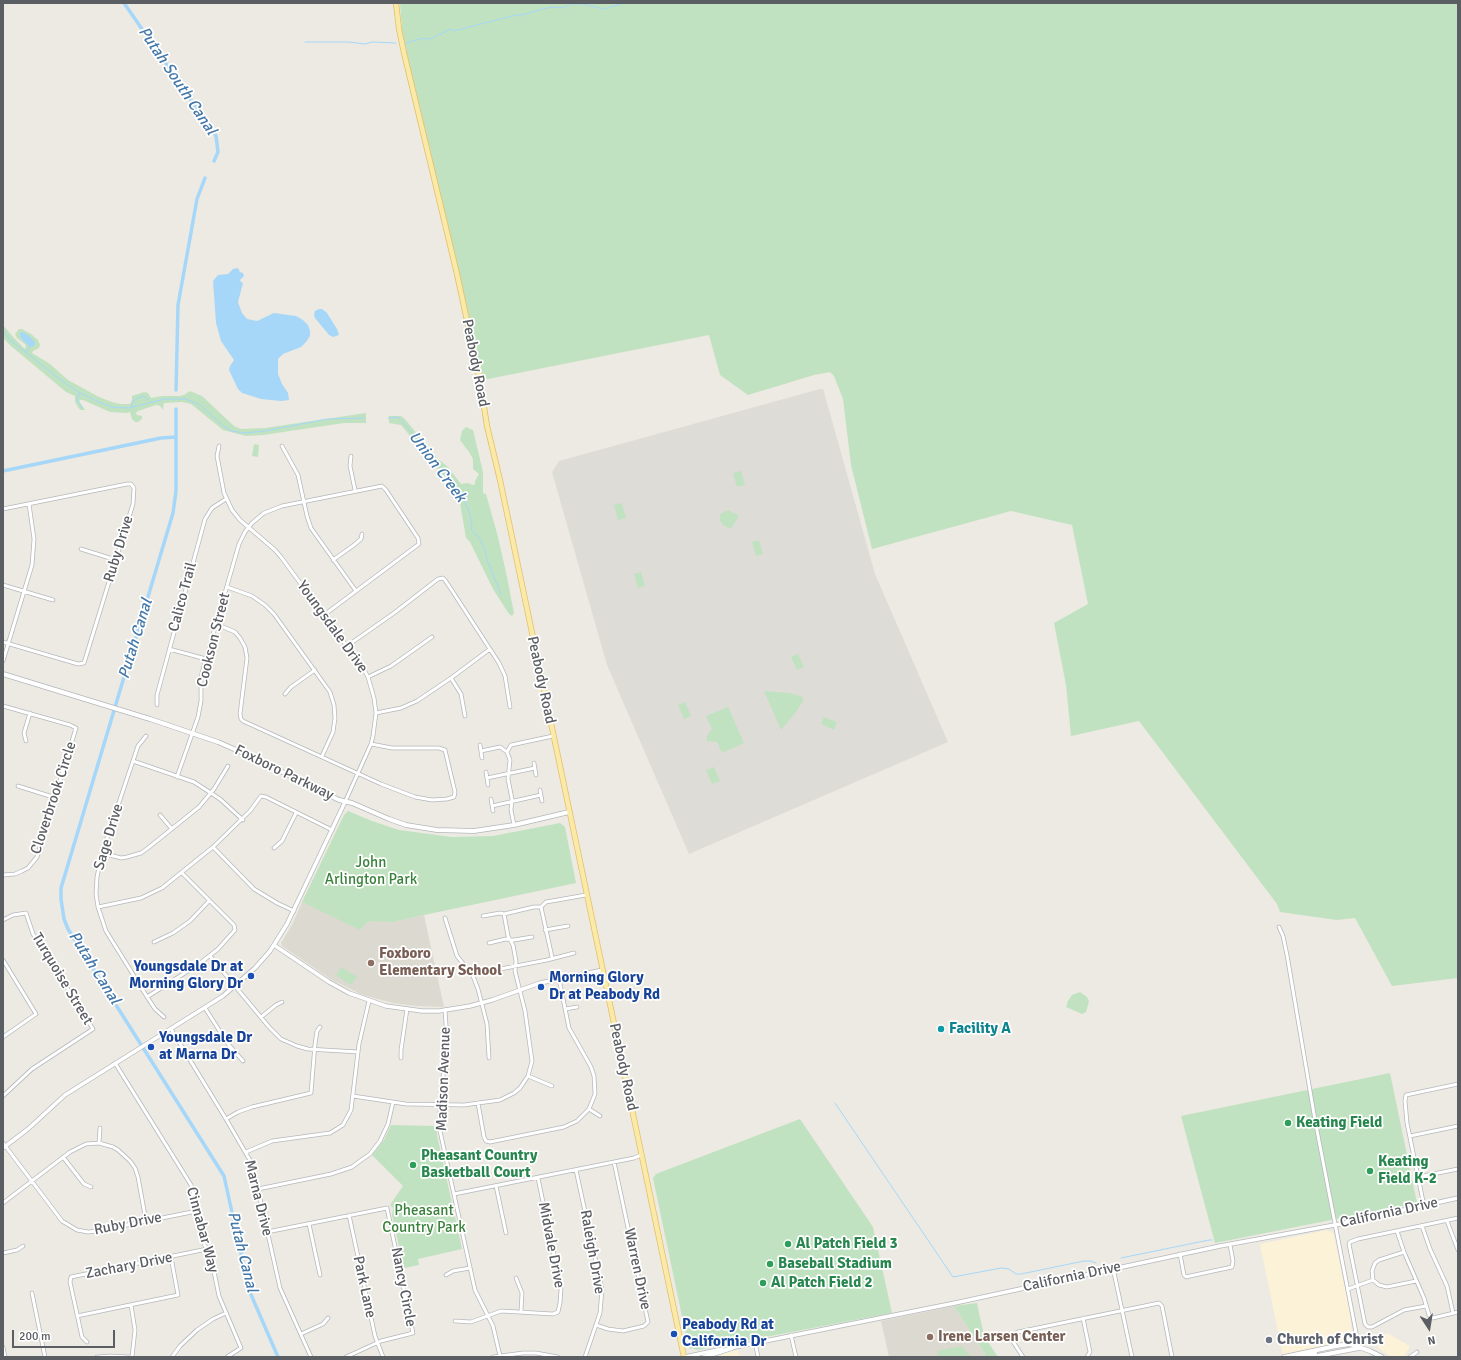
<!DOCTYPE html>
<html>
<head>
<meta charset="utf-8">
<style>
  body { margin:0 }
  #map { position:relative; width:1461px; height:1360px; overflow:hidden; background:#eceae2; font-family:Signika,sans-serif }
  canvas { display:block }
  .frame { position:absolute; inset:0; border:4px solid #5b5e62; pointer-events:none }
  .north { position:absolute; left:1409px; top:1308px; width:40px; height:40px; -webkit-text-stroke:3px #fff; paint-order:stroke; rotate:168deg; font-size:11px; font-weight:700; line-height:16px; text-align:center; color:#5b5e62 }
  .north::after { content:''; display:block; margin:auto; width:14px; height:18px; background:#5b5e62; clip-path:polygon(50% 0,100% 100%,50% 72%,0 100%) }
  .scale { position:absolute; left:12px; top:1330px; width:103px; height:18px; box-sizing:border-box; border:2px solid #5b5e62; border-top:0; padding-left:5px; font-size:12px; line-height:14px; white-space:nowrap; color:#5b5e62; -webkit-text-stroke:3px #fff; paint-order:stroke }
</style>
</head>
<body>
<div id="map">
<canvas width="1461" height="1360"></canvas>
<div class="frame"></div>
<div class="north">N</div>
<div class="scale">200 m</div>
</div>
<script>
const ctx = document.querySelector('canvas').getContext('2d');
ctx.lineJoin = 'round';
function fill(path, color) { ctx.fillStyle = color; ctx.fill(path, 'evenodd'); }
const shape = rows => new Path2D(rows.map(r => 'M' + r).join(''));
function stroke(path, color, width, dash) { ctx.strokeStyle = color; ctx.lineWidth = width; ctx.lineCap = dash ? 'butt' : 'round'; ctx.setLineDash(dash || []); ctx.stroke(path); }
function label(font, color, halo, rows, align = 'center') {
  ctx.font = font + ' Signika,sans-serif'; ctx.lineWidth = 3.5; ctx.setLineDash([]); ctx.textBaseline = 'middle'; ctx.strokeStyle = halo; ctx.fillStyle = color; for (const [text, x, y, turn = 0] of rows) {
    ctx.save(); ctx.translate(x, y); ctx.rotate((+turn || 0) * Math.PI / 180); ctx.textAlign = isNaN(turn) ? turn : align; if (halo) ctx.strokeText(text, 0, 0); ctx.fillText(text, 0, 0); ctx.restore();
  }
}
const commercial = shape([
  [1327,1230,1332,1232,1334,1235,1349,1308,1353,1339,1350,1342,1338,1343,1283,1356,1260,1244],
  [1387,1333,1410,1346,1404,1357,1391,1357,1377,1347],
  [738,1350,740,1357,715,1357,729,1352]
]);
const industrial = shape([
  [820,389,823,389,824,392,875,574,948,742,689,854,607,665,552,472,559,461]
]);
const education = shape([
  [302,902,313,907,365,924,375,920,393,922,424,915,444,1007,416,1006,393,1003,363,995,332,980,282,946,281,943,292,925],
  [954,1306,985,1354,984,1357,889,1357,881,1321]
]);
const green = shape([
  [400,3,1458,3,1458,978,1392,986,1355,918,1337,920,1280,912,1277,904,1139,721,1071,736,1066,685,1054,623,1088,604,1072,525,1011,511,872,549,851,465,843,399,834,376,830,372,814,375,748,395,720,375,709,335,483,380,457,263,408,58,402,30],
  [3,325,14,338,25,349,26,345,17,338,15,334,19,329,22,329,31,334,38,340,40,345,39,348,33,351,32,353,50,364,68,380,99,397,112,402,120,404,130,404,132,401,132,396,144,392,148,393,151,398,162,396,180,396,184,395,190,391,202,396,234,426,241,429,265,428,366,413,366,423,344,423,263,435,246,436,223,430,191,404,182,402,164,403,163,410,160,406,156,405,138,411,136,413,137,415,142,416,142,419,138,422,135,422,132,419,130,412,126,413,110,412,83,400,80,400,79,401,85,410,80,410,75,402,75,396,66,392,11,346,4,339],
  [389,416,401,416,404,418,437,458,448,467,461,484,468,483,473,485,475,484,475,481,479,474,473,469,473,459,469,452,460,440,462,431,466,427,473,430,483,472,483,493,486,494,498,537,507,577,514,613,512,616,509,614,493,589,470,542,466,538,460,503,450,486,443,475,401,425,389,423],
  [254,444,259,445,258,457,252,456],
  [741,471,745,485,737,487,733,473],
  [622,503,626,518,618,520,614,505],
  [727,510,738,515,738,517,731,529,723,525,720,520,720,514],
  [759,540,763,554,756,556,752,542],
  [641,572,645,586,638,588,634,574],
  [798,654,804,667,797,670,791,657],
  [764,691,790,693,803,697,803,701,796,712,781,730],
  [685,702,691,716,684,719,678,705],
  [728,707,744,743,722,753,717,742,707,741,707,736,712,729,706,716],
  [824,717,837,722,834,730,821,724],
  [714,767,720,781,712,784,706,770],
  [348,811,372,821,399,830,452,837,493,836,560,823,565,827,576,883,424,915,393,922,372,921,365,924,360,930,302,902,344,815],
  [341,967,357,977,351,985,336,975],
  [1080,992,1087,997,1089,1001,1086,1012,1082,1014,1066,1007,1068,1001,1072,995],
  [1390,1073,1417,1203,1215,1243,1181,1116],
  [800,1119,873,1227,892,1313,697,1350,692,1348,690,1349,688,1345,653,1178,656,1174],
  [391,1125,437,1126,437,1135,462,1249,418,1259,419,1265,404,1268,392,1215,393,1208,390,1205,403,1186,372,1155,384,1140],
  [977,1303,984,1336,998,1357,984,1357,985,1354,954,1306],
  [962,1346,971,1357,938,1357,937,1351]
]);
const water = shape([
  [238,268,240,272,243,273,244,276,240,280,241,282,243,283,238,302,242,313,247,319,257,321,274,313,296,316,303,320,308,325,310,331,310,336,306,342,301,347,283,354,278,359,278,374,282,384,288,393,289,400,281,401,261,399,242,393,238,389,229,370,230,366,234,360,221,341,216,323,213,281,218,275,228,274,233,269],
  [319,309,322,309,327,313,337,329,339,335,333,337,329,335,315,318,314,315,315,311],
  [23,332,29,336,34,341,35,343,34,346,30,347,21,338,20,333]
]);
const stream = shape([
  [305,42,348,42,365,44,372,42,396,43],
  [406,43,424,38,430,39,451,29,454,31,504,18,517,15,522,15,546,8,558,7,562,8,572,4,583,4,603,9,625,3],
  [3,331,10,340,62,381,80,393,99,402,112,407,129,408,165,399,186,399,200,405,225,427,232,431,245,433,265,431,327,419,364,418],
  [26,353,30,347],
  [80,393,77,399,82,408],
  [131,407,133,401,140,397,143,396,147,398,150,401],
  [388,418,398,417,402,421,460,493,469,511,472,523,471,529,480,539,486,554,487,560,501,594],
  [835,1103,953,1277,1001,1268,1009,1269,1016,1274,1021,1274,1084,1261,1091,1261,1096,1263],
  [1121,1258,1209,1240,1212,1240],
  [245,1285,253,1284]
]);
const canal = shape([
  [124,3,216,136,218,152,214,161],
  [176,390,178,305,197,199,205,178],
  [176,409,176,491,173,513,61,888,61,899,64,919,68,929,224,1176,249,1290,278,1357],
  [3,471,161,438,176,437]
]);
const minor = shape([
  [219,446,217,456,224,493,232,510,240,520,275,550,281,557,363,668,368,677,374,698,376,713,373,736,371,744,345,802],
  [282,446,298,475,307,516,311,528,356,591],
  [351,456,350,466,355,490],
  [3,509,127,484,131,484,134,488,133,504,84,663,78,664,3,642],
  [81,549,116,560],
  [333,560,354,545,361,539,362,534],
  [3,585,53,600],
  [227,587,252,596,265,605,274,614,330,692,334,705,335,718,333,732,322,756],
  [216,624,235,632,240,638,245,647,247,658,240,714,241,719,243,721,381,784,415,797,432,800,447,799,454,797,455,792,445,750,439,748,392,748,371,744],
  [347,646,394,613,438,579,443,578,445,580,451,589,499,663,505,676,510,707],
  [169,649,206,659],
  [3,661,32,565,34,539,29,504],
  [368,677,391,666,432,637],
  [451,678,461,694,465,716],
  [285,694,291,687,315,670],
  [157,705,157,695,205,519,212,508,226,499],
  [3,706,70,725,76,728,37,857,28,868,22,871,15,874,3,875],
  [376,713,401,708,417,701,451,678,490,649],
  [146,736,138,746,102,853,97,877,96,894,98,907,106,931,144,992,155,1009,164,1017],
  [26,741,24,733,30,713],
  [480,745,482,758],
  [481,751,500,747,507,752,511,745,553,736],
  [507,752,510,760,508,779,512,799,511,810,514,825],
  [133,761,194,782,220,799,243,820],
  [534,763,536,775],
  [486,772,488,785],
  [177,777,198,717,201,701,201,681,202,673,239,544,245,532,252,523,264,513,282,506,382,486,386,490,418,538,419,544,324,615],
  [487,778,535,768],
  [18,786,56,798],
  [540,790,542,801],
  [491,799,493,811],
  [492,806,541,795],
  [160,815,172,829],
  [213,847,254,889,277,903,294,911],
  [274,848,282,841,296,813],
  [102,853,121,858,127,857,141,853,148,848,199,807,214,789,228,766],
  [98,907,141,898,162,888,213,847,250,811,261,796,266,797,332,830],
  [541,907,552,957],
  [541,907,546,902,586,895],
  [483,916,500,913,504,914,534,907,541,907],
  [445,918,457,956,473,976,478,989,487,1024,489,1058],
  [3,920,13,915,26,913,33,934,93,1029,32,1069,3,1096],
  [1279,927,1283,936,1287,955,1315,1120,1359,1348],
  [545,930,568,926],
  [154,942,173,933,190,921,209,901],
  [489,943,506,939,514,940,532,937],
  [210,956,269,1027,281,1039,297,1046,308,1049,358,1052],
  [3,960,36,1014,3,1037],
  [495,970,547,960,574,953],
  [147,997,199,964,218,949,235,930,234,925,182,873],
  [205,1008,228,1044,243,1061],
  [565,1009,577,1007],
  [445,1010,447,1039,440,1105,440,1131,475,1290,493,1326,500,1356],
  [261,1017,276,1005,282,1002],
  [171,1029,226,1119,251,1162,255,1176,280,1288,311,1357],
  [401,1058,401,1050,407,1009],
  [115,1063,191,1185,194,1196,203,1242,211,1257,219,1296,241,1348,227,1357],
  [528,1076,552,1086],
  [353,1096,406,1104,464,1105,500,1100,514,1093,520,1088,528,1076,532,1061,525,1011,515,971,516,961,513,945,508,936,504,914],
  [478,1103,484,1137,486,1141,490,1142,564,1127,577,1121,589,1109,595,1094,594,1076,591,1067,569,1028,559,979],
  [589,1109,600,1116],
  [226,1119,238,1112,252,1107,311,1093,315,1044,317,1031,320,1027],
  [1410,1136,1458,1126],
  [3,1143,62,1221,77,1230,88,1232,97,1231,197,1211],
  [99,1143,100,1128],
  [246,1152,272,1141,330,1133,343,1125,351,1110,359,1044,369,1001],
  [63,1157,84,1184,91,1187],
  [576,1170,602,1290,600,1313,585,1357],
  [1418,1177,1458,1169],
  [496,1186,506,1233],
  [258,1189,331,1174,352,1167,360,1161,370,1154,380,1141,388,1124,393,1102],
  [454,1194,634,1158,641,1155],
  [3,1203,70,1152,86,1144,99,1143,113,1147,118,1150,130,1161,135,1168,138,1177,146,1221],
  [1424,1206,1407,1123,1405,1101,1406,1095,1458,1084],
  [349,1215,375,1336,383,1357],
  [1447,1221,1458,1250],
  [309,1224,320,1275],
  [1422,1226,1430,1249,1447,1286,1453,1313],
  [1397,1231,1404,1252,1424,1298,1429,1315,1433,1318,1458,1312],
  [267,1232,387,1208,413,1333,381,1341,346,1357],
  [1404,1252,1379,1260,1375,1263,1372,1271,1373,1280,1379,1285,1387,1287,1416,1281],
  [3,1253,17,1250,23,1246],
  [1180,1254,1184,1275,1186,1277,1190,1276,1232,1267,1233,1261,1230,1245],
  [1113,1268,1132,1357],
  [446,1275,453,1271,470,1268],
  [516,1278,522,1293,521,1311],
  [1348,1289,1373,1280],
  [32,1293,45,1357],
  [131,1305,135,1330,132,1357],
  [1426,1306,1404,1310,1372,1327,1368,1327,1365,1324,1349,1244,1350,1242,1358,1239,1458,1218],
  [77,1316,178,1295,171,1257],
  [1083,1318,1090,1352,1087,1357],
  [455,1321,471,1322,501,1311,553,1314,558,1312,560,1303,561,1289,538,1178],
  [596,1325,608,1329,623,1331,644,1326,648,1322,614,1162],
  [301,1334,323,1324,328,1318],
  [791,1335,796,1357],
  [87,1342,82,1337,70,1282,71,1277,207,1249],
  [755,1342,758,1357],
  [3,1347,5,1357],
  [97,1357,111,1356,130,1357],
  [172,1357,180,1346,197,1330,213,1319,226,1313],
  [493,1357,523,1353,536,1353,558,1357],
  [1023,1357,1012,1340,1013,1335,1018,1332,1159,1303,1162,1306,1172,1357],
  [1410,1357,1417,1352]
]);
const tertiary = shape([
  [274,945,329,982,349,993,386,1006,422,1011,439,1011,470,1006,492,1000,540,983,603,970],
  [3,1148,28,1129,65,1095,223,996,255,968,270,951,287,924,345,802],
  [730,1348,955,1303,1220,1246,1340,1224,1458,1198],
  [685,1357,722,1349]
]);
const secondary = shape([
  [3,674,150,719,218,742,250,756,339,800,352,803,389,819,406,825,437,830,474,831,514,825,569,812],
  [704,1357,732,1348],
  [1284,1357,1336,1346,1350,1344,1370,1351,1382,1357],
  [1298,1357,1315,1353],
  [1312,1357,1359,1348]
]);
const primary = shape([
  [396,3,399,29,404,53,457,274,480,381,487,426,500,480,684,1357]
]);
const markers = [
  [371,963,4,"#8d6e63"],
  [251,976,4,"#1a4fb4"],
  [541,987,4,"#1a4fb4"],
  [941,1029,4,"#0f9aa8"],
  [151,1047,4,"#1a4fb4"],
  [1288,1123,4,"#2e9e5b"],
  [413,1165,4,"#2e9e5b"],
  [1370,1171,4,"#2e9e5b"],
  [788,1244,4,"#2e9e5b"],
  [770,1264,4,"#2e9e5b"],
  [763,1283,4,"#2e9e5b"],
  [674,1334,4,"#1a4fb4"],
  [930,1337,4,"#8d6e63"],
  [1269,1340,4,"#6b7280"]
];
const streetNames = [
  ["Peabody Road",475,363,79],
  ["Ruby Drive",119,549,-73],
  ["Calico Trail",183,597,-75],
  ["Youngsdale Drive",332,627,54],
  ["Cookson Street",214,640,-76],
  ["Peabody Road",541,680,78],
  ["Foxboro Parkway",284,773,26],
  ["Cloverbrook Circle",54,798,-72],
  ["Sage Drive",109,837,-73],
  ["Turquoise Street",62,979,59],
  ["Peabody Road",623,1067,78],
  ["Madison Avenue",444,1079,-88],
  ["Marna Drive",258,1198,76],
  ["California Drive",1389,1213,-12],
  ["Ruby Drive",128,1224,-11],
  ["Cinnabar Way",202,1230,75],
  ["Midvale Drive",551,1245,79],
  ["Raleigh Drive",592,1252,80],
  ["Zachary Drive",129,1266,-11],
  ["Warren Drive",637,1269,78],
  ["California Drive",1072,1277,-12],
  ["Park Lane",364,1287,78],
  ["Nancy Circle",403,1287,79]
];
const parkNames = [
  ["John",371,863],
  ["Arlington Park",371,880],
  ["Pheasant",424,1211],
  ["Country Park",424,1228]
];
const educationNames = [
  ["Foxboro",379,954],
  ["Elementary School",379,971],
  ["Irene Larsen Center",938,1337]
];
const transitNames = [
  ["Youngsdale Dr at",243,967,"right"],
  ["Morning Glory Dr",243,984,"right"],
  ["Morning Glory",549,978],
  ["Dr at Peabody Rd",549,995],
  ["Youngsdale Dr",159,1038],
  ["at Marna Dr",159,1055],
  ["Peabody Rd at",682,1325],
  ["California Dr",682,1342]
];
const cultureNames = [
  ["Facility A",949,1029]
];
const leisureNames = [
  ["Keating Field",1296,1123],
  ["Pheasant Country",421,1156],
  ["Basketball Court",421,1173],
  ["Keating",1378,1162],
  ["Field K-2",1378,1179],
  ["Al Patch Field 3",796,1244],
  ["Baseball Stadium",778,1264],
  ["Al Patch Field 2",771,1283]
];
const worshipNames = [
  ["Church of Christ",1277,1340]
];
const waterNames = [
  ["Putah South Canal",177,81,56],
  ["Union Creek",437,467,53],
  ["Putah Canal",136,639,-73],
  ["Putah Canal",94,968,58],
  ["Putah Canal",242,1252,76]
];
fill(commercial, '#fbf2d8');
fill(industrial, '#dedcd7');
fill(education, '#dcd9d0');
fill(green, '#c1e2c0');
fill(water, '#a6d7f9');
stroke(stream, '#a6d7f9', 1);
stroke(canal, '#a6d7f9', 3.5);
stroke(minor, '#b5b8bc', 4.5);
stroke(tertiary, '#b5b8bc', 5);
stroke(secondary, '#b4b7bc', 5.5);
stroke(primary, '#e7bd60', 6);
stroke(minor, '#fff', 3);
stroke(tertiary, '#fff', 3.5);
stroke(secondary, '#fff', 4);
stroke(primary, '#f9eaaa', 4.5);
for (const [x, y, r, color] of markers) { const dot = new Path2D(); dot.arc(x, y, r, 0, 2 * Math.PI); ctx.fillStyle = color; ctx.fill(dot); stroke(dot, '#fff', 1.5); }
label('15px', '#5b5e62', '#fff', streetNames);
label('15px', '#3a813b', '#fff', parkNames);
label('bold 15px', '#785e54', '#fff', educationNames, 'left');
label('bold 15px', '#164399', '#fff', transitNames, 'left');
label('bold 15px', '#0d838f', '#fff', cultureNames, 'left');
label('bold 15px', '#27864d', '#fff', leisureNames, 'left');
label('bold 15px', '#5b616d', '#fff', worshipNames, 'left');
label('italic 16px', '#4478a9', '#fff', waterNames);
</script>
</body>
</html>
